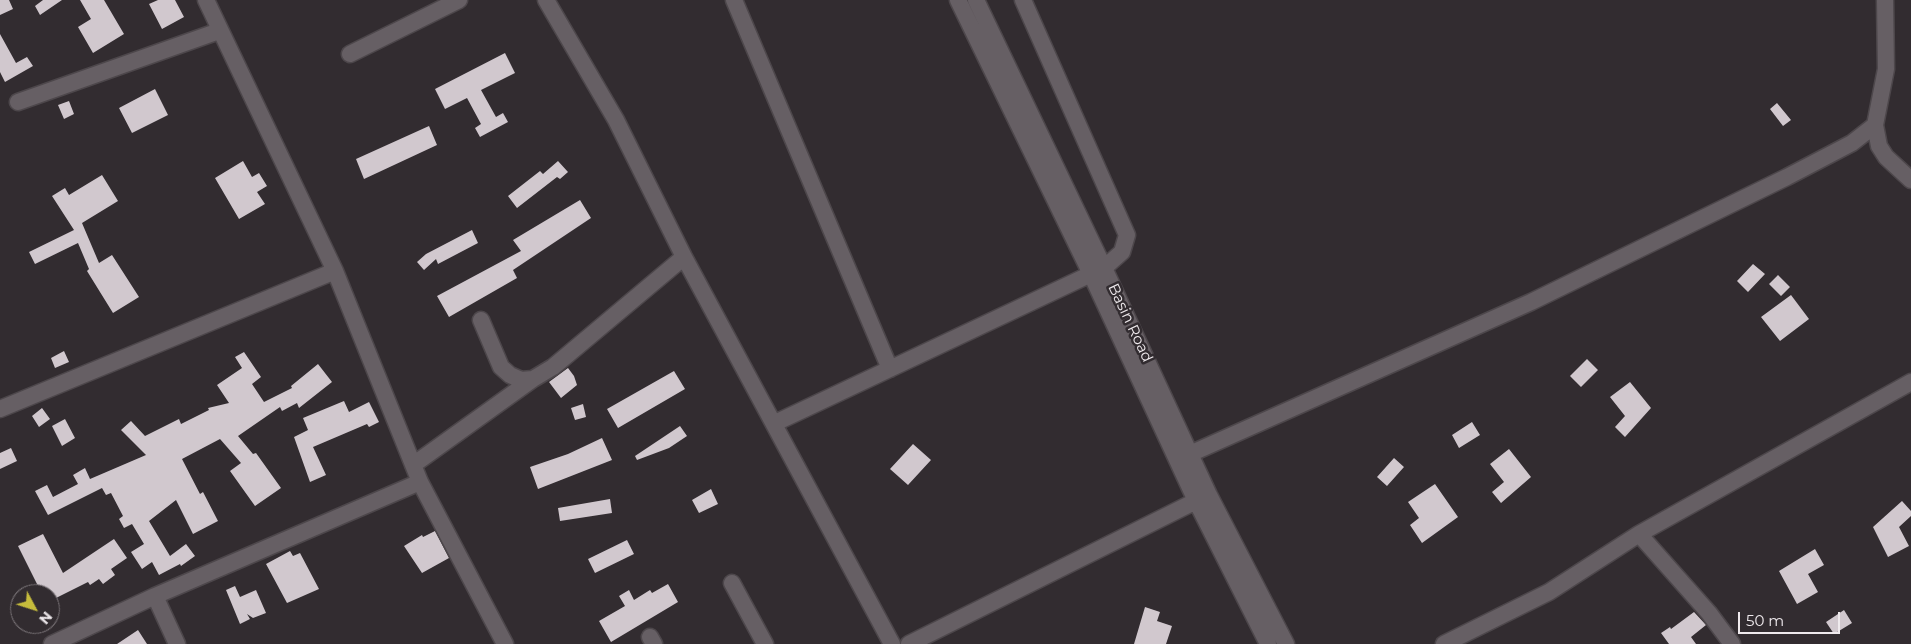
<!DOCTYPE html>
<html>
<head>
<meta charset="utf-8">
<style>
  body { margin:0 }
  #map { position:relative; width:1911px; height:644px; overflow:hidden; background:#322c30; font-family:Montserrat,sans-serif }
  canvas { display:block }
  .north { position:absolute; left:10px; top:584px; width:50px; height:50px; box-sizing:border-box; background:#322c30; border:1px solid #7e787c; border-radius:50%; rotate:130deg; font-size:14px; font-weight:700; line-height:20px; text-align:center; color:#efeaed }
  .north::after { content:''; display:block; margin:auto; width:18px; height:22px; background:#c6bc3c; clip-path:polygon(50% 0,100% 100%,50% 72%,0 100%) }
  .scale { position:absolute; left:1738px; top:612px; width:102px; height:22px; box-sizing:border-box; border:2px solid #efeaed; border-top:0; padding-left:6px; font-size:15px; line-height:18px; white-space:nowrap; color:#efeaed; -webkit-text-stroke:4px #322c30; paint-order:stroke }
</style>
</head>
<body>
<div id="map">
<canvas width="1911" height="644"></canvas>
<div class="north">N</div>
<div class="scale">50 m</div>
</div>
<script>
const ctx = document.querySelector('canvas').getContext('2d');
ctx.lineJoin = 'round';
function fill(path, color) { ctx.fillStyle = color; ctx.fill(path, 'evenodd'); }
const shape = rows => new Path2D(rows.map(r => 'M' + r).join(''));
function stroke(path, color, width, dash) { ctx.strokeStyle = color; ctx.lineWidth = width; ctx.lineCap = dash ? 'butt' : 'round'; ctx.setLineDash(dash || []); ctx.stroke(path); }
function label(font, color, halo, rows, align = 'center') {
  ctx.font = font + ' Montserrat,sans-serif'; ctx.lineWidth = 5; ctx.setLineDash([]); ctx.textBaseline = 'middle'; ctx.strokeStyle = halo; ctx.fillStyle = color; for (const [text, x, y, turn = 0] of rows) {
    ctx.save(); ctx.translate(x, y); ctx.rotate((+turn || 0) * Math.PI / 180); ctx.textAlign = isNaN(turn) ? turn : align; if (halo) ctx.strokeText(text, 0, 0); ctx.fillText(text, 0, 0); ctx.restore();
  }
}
const building = shape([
  [0,0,9,0,13,9,0,15],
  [43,0,62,0,40,15,35,6],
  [80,0,104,0,124,34,93,53,78,27,91,19],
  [158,0,175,0,184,17,162,29,149,4],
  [0,34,16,63,27,57,33,66,5,82,0,72],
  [505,53,515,73,481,90,496,117,503,113,508,122,480,137,475,128,481,124,467,98,445,109,435,89],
  [155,89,168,115,132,133,119,108],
  [69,101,74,114,64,119,58,105],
  [1777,103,1791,120,1783,126,1770,109],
  [429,126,437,145,364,179,356,159],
  [243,161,252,177,259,173,267,186,257,192,265,204,239,219,215,178],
  [558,161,568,172,560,179,557,177,517,208,508,196,540,171,543,174],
  [102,175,118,201,82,223,99,263,112,255,139,297,113,313,87,271,89,269,78,243,35,264,29,252,74,230,52,196,65,188,69,195],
  [580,200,591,218,513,270,517,278,449,317,437,296,521,251,513,240],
  [472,230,478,243,438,264,436,259,424,270,417,262,426,254],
  [1753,264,1765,274,1748,292,1737,281],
  [1778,275,1790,287,1781,296,1769,284],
  [1791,295,1809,319,1780,341,1761,317],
  [64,351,69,362,55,368,51,358],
  [244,352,261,377,252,384,264,402,292,388,291,386,318,364,332,382,299,408,297,403,282,411,280,407,238,436,253,454,256,453,281,488,255,506,230,471,241,463,220,439,182,459,200,494,203,492,218,521,193,534,176,500,149,521,170,556,186,544,195,556,181,566,180,564,159,575,152,562,142,569,131,552,144,544,132,524,124,528,119,519,123,516,111,493,106,495,102,488,48,515,35,491,47,485,53,497,78,484,73,475,85,468,90,479,146,455,121,430,131,421,145,436,179,419,181,424,209,410,208,408,229,403,217,385,242,368,235,357],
  [1587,359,1598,370,1581,387,1570,376],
  [568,368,574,376,577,385,561,398,549,382],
  [674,371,685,389,618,428,607,409],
  [1630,382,1651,408,1625,437,1615,427,1625,416,1610,397],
  [344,401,349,412,369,402,379,422,369,427,367,424,313,447,326,475,310,482,294,437,308,430,303,418],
  [583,404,586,417,575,420,571,408],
  [42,408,50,419,39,427,32,416],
  [65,419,75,438,62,446,52,426],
  [1472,422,1480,435,1459,448,1452,435],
  [680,426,687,436,669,448,637,460,635,456],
  [602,438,612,460,538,489,530,467,568,454],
  [913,444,931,460,908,485,890,469],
  [11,448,17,461,0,469,0,453],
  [1509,449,1531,477,1501,503,1492,492,1504,482,1490,464],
  [1394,458,1404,467,1387,486,1377,477],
  [1435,484,1458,517,1422,543,1410,525,1419,518,1408,502],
  [711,489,718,504,699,513,692,500],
  [610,499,612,513,560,521,558,508],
  [1902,501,1911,511,1911,516,1899,527,1909,546,1888,557,1873,527],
  [435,531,449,558,422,573,404,546,422,535,423,537],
  [43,534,63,573,114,539,127,558,111,569,115,575,103,584,99,579,90,585,88,582,50,601,50,594,42,594,18,546],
  [627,540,634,554,595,573,588,559],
  [1815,549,1824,565,1808,574,1818,592,1797,604,1779,571],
  [290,551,293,556,300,553,319,589,287,603,266,564],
  [668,584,678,602,611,642,599,621,625,606,619,596,629,590,634,600,650,590,652,593],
  [235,586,240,597,256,590,266,613,253,618,247,614,250,619,240,624,226,590],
  [1145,607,1160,612,1157,621,1172,626,1166,644,1134,644],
  [1844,610,1852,623,1834,634,1826,622],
  [1694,612,1706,625,1691,637,1696,644,1669,644,1661,633,1670,627,1671,629],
  [138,630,147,644,117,644]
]);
const minor = shape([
  [206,0,335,271,420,482,505,644],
  [546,0,616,120,684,257,892,644],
  [734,0,890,369],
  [958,0,1091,274,1196,501,1268,644],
  [976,0,1104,268,1209,495,1286,644],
  [1023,0,1127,235,1122,252,1104,268],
  [1885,0,1886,69,1875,125,1879,146,1886,157,1911,180],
  [350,54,459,0],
  [18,102,219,31],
  [481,320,501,367,510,375,521,380,533,379,553,367,684,257],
  [0,409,335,271],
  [775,423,1091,274],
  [1192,453,1531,302,1787,177,1852,143,1875,125],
  [413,465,533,379],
  [1639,534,1709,613,1732,644],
  [732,583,765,644],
  [155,596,177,644],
  [650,637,654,644],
  [52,644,155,596,420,482],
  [909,644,1196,501],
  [1444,644,1549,592,1639,534,1911,382]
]);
const streetNames = [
  ["Basin Road",1130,323,65]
];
fill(building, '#d1c8ce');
stroke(minor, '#4d474b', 19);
stroke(minor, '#665f64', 16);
label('15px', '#efeaed', '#322c30', streetNames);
</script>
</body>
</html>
